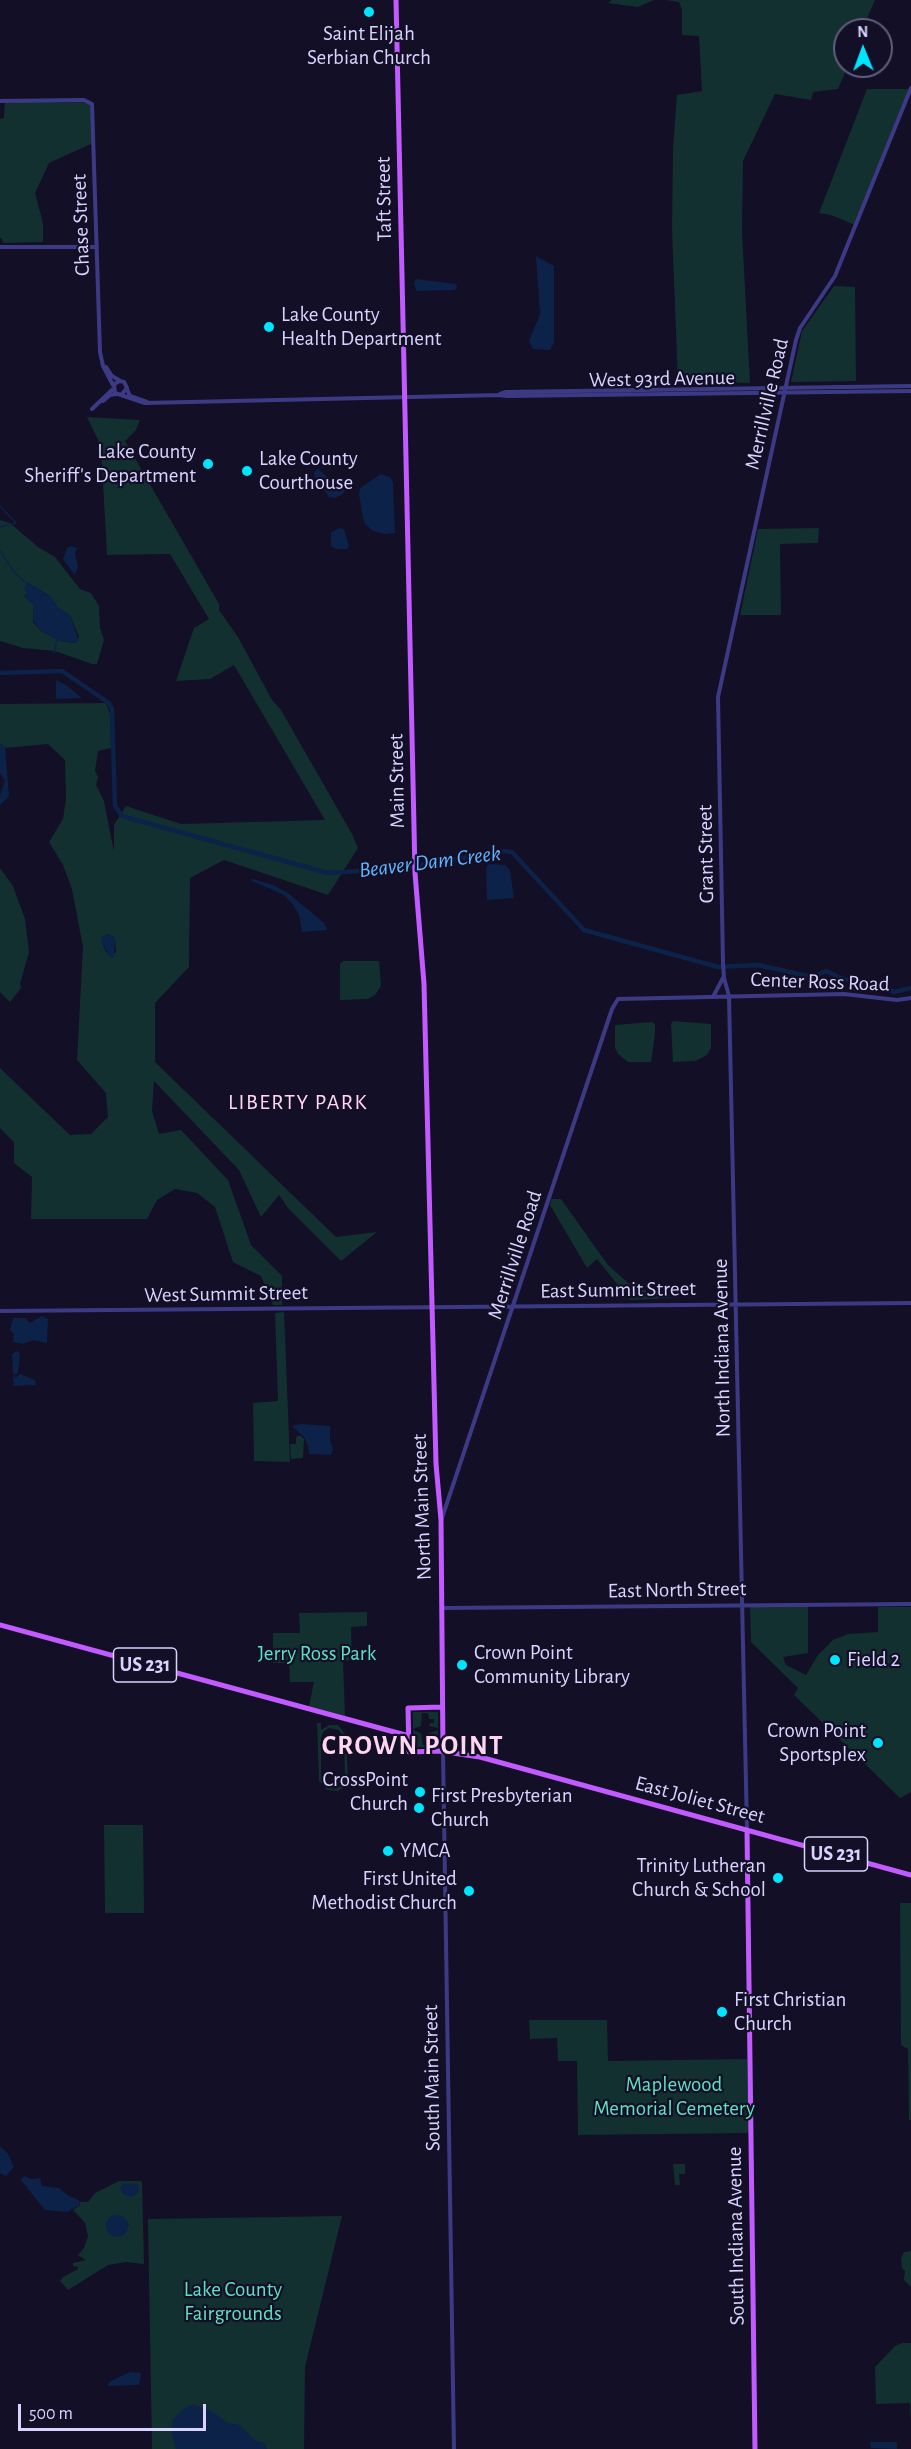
<!DOCTYPE html>
<html>
<head>
<meta charset="utf-8">
<style>
  body { margin:0 }
  #map { position:relative; width:911px; height:2449px; overflow:hidden; background:#130f26; font-family:"Alegreya Sans",sans-serif }
  canvas { display:block }
  .north { position:absolute; left:833px; top:18px; width:60px; height:60px; box-sizing:border-box; background:#130f26; border:2px solid #625e7d; border-radius:50%; rotate:359deg; font-size:16px; font-weight:700; line-height:24px; text-align:center; color:#d9d4ff }
  .north::after { content:''; display:block; margin:auto; width:21px; height:27px; background:#00e5ff; clip-path:polygon(50% 0,100% 100%,50% 72%,0 100%) }
  .scale { position:absolute; left:18px; top:2404px; width:188px; height:27px; box-sizing:border-box; border:3px solid #d9d4ff; border-top:0; padding-left:8px; font-size:18px; line-height:21px; white-space:nowrap; color:#d9d4ff; -webkit-text-stroke:4px #130f26; paint-order:stroke }
</style>
</head>
<body>
<div id="map">
<canvas width="911" height="2449"></canvas>
<div class="north">N</div>
<div class="scale">500 m</div>
</div>
<script>
const ctx = document.querySelector('canvas').getContext('2d');
ctx.lineJoin = 'round';
function fill(path, color) { ctx.fillStyle = color; ctx.fill(path, 'evenodd'); }
const shape = rows => new Path2D(rows.map(r => 'M' + r).join(''));
function stroke(path, color, width, dash) { ctx.strokeStyle = color; ctx.lineWidth = width; ctx.lineCap = dash ? 'butt' : 'round'; ctx.setLineDash(dash || []); ctx.stroke(path); }
function label(font, color, halo, rows, align = 'center') {
  ctx.font = font + ' "Alegreya Sans",sans-serif'; ctx.lineWidth = 4.5; ctx.setLineDash([]); ctx.textBaseline = 'middle'; ctx.strokeStyle = halo; ctx.fillStyle = color; for (const [text, x, y, turn = 0] of rows) {
    ctx.save(); ctx.translate(x, y); ctx.rotate((+turn || 0) * Math.PI / 180); ctx.textAlign = isNaN(turn) ? turn : align; if (halo) ctx.strokeText(text, 0, 0); ctx.fillText(text, 0, 0); ctx.restore();
  }
}
const green = shape([
  [612,0,654,0,638,7,608,3],
  [666,0,875,0,862,30,845,30,845,66,848,66,838,89,813,92,811,100,775,94,743,161,742,232,750,383,678,382,672,230,673,148,677,95,702,91,699,36,682,35,682,10,679,2],
  [867,89,911,89,855,225,831,215,819,213],
  [5,101,90,103,93,143,49,163,35,193,43,223,43,242,4,243,0,237,0,119,4,118],
  [834,286,855,287,856,381,791,382,802,331],
  [87,417,140,420,136,430,125,441,219,604,219,610,238,637,272,700,281,710,352,834,358,848,328,895,224,860,190,878,189,967,155,1003,155,1062,336,1237,377,1232,341,1261,288,1208,279,1195,261,1217,239,1170,154,1081,152,1111,159,1134,181,1130,228,1180,251,1245,282,1276,282,1305,273,1305,261,1276,233,1262,215,1207,197,1193,175,1189,157,1200,147,1219,31,1219,32,1177,14,1163,14,1142,0,1128,0,1068,70,1135,91,1134,108,1117,106,1093,77,1060,83,947,72,889,63,865,49,842,63,819,66,799,65,760,48,744,5,748,0,743,0,704,106,703,110,714,111,748,98,751,95,771,98,777,96,785,104,801,114,852,114,825,126,806,181,824,325,820,234,665,210,679,176,681,194,628,209,619,170,554,107,555,101,446],
  [108,934,115,938,116,953,106,952,102,943],
  [0,520,10,523,38,547,55,557,80,589,91,593,99,606,100,628,104,640,97,664,92,664,55,651,23,648,0,641],
  [28,583,50,596,58,608,70,615,79,637,75,643,60,641,40,630,33,622,34,605,24,596,28,593],
  [819,528,818,543,780,544,781,615,740,615,758,529],
  [0,868,13,886,25,919,29,952,20,984,21,988,10,1002,0,992],
  [343,961,379,961,381,986,375,995,368,999,340,1000,340,964],
  [673,1021,711,1024,711,1048,707,1055,695,1061,673,1062,671,1024],
  [652,1022,655,1024,655,1034,651,1062,628,1062,618,1054,615,1048,615,1025],
  [551,1199,561,1199,608,1265,633,1287,672,1298,630,1300,597,1259,587,1268,550,1205],
  [284,1312,290,1462,254,1461,253,1403,278,1401,275,1313],
  [300,1435,304,1439,303,1458,291,1459,290,1444,296,1444,296,1437],
  [750,1606,808,1607,808,1653,783,1657,786,1665,806,1675,818,1655,833,1640,848,1634,878,1632,878,1607,911,1607,911,1792,900,1798,794,1695,798,1688,751,1642],
  [367,1612,367,1626,351,1627,352,1660,343,1661,345,1716,309,1706,314,1682,290,1682,289,1663,273,1663,273,1633,300,1633,299,1613],
  [413,1712,438,1712,438,1728,429,1726,430,1723,434,1723,434,1719,429,1719,428,1713,422,1713,421,1726,413,1729],
  [317,1723,321,1723,321,1730,329,1725,338,1725,346,1735,348,1780,344,1787,338,1791,327,1790,319,1781],
  [329,1728,339,1730,344,1739,345,1780,341,1786,334,1789,325,1785,321,1778,321,1738,323,1732],
  [413,1730,421,1733,423,1745,428,1745,429,1733,438,1730,438,1747,413,1747],
  [104,1825,143,1825,144,1913,105,1913],
  [900,1903,911,1903,911,2120,909,2120,908,2049,901,2045],
  [529,2020,607,2020,608,2061,747,2059,749,2131,747,2133,578,2135,577,2061,558,2061,557,2038,530,2039],
  [673,2164,685,2164,685,2174,679,2174,680,2185,675,2185],
  [119,2181,142,2181,144,2264,126,2262,108,2265,68,2290,60,2281,63,2277,78,2269,78,2267,73,2266,73,2263,86,2260,78,2255,84,2248,88,2236,85,2223,73,2210,80,2205,80,2202,88,2202,95,2193],
  [110,2217,124,2219,129,2225,110,2234,106,2225],
  [342,2216,305,2367,304,2449,152,2449,148,2219],
  [911,2251,911,2287,904,2280,905,2271,902,2268,901,2258,904,2252],
  [902,2343,911,2343,911,2428,910,2403,876,2404,875,2367,895,2346]
]);
const water = shape([
  [536,256,554,266,554,343,550,350,533,349,529,341,540,314],
  [416,279,456,284,457,287,455,290,416,291,414,282],
  [318,469,331,480,344,486,344,493,335,498,329,497,314,476,314,472],
  [381,474,390,477,393,482,395,533,384,534,373,531,365,524,363,518,359,494,360,488],
  [339,528,344,529,349,546,347,549,336,549,331,546,331,533],
  [71,546,77,548,75,554,78,566,75,575,63,559,67,548],
  [26,582,50,596,58,608,70,615,79,641,75,643,60,641,40,630,33,620,34,605,24,596,28,594,24,590],
  [56,680,66,685,82,698,56,699],
  [0,743,5,748,9,796,0,805,0,795,5,781,0,773],
  [489,864,505,865,510,870,514,898,487,900,486,868],
  [253,879,273,885,288,893,324,923,327,930,302,932,299,915,292,903,284,895,250,880],
  [107,934,115,938,114,958,109,956,102,943,101,937],
  [42,1316,48,1319,47,1343,33,1340,23,1344,13,1342,14,1334,10,1330,13,1318,25,1318,30,1323],
  [16,1351,19,1352,20,1355,18,1372,16,1375,13,1373,12,1354],
  [20,1374,35,1380,36,1385,14,1386,13,1380],
  [301,1424,330,1426,330,1440,333,1449,331,1455,309,1454,308,1446,304,1437,292,1426],
  [0,2146,8,2154,14,2167,6,2176,0,2173],
  [24,2176,31,2179,40,2178,42,2186,59,2188,69,2196,79,2200,80,2205,67,2212,45,2210,24,2184,21,2180],
  [123,2183,138,2185,139,2192,132,2197,124,2195,120,2189],
  '106 2226a11 11 0 1 1 22 0a11 11 0 1 1-22 0Z',
  [130,2372,141,2373,139,2385,108,2386,109,2382],
  [193,2404,213,2412,228,2423,240,2425,253,2439,265,2444,267,2449,176,2449,172,2435,172,2421,182,2410],
  [870,2442,897,2442,897,2449,871,2448]
]);
const stream = shape([
  [0,506,16,523,11,525],
  [0,527,8,525],
  [0,551,14,572,25,582],
  [54,653,57,640],
  [14,1379,14,1375]
]);
const river = shape([
  [0,673,62,671,109,703,112,709,115,806,122,816],
  [125,817,328,873,404,868,504,851,512,852,584,930,718,967,758,965,812,977,826,971,843,979,858,982,876,981,894,992,911,988]
]);
const minor = shape([
  [0,101,84,100,92,104,100,352,103,366,113,385],
  [0,247,97,247],
  [106,367,112,376,119,380],
  [127,389,130,396,147,402],
  [500,394,506,392,911,386],
  [121,395,127,388,124,382,120,381,114,384,115,393,145,403,499,395,507,396,911,391],
  [103,401,110,395,117,394],
  [92,409,113,389],
  [714,995,723,978],
  [0,1311,911,1303],
  [442,1518,612,1009,618,999,844,994,897,1000,911,998],
  [443,1608,911,1604],
  [443,1752,454,2449],
  [747,1830,729,996,724,978,723,963,718,697,796,340,800,328,835,276,911,88]
]);
const major = shape([
  [396,0,415,873,424,984,436,1464,441,1520,443,1752],
  [0,1625,409,1736],
  [442,1707,408,1708,409,1752,439,1751,480,1757,911,1875],
  [747,1830,755,2449]
]);
const markers = [
  [369,12,6,"#00e5ff"],
  [269,327,6,"#00e5ff"],
  [208,464,6,"#00e5ff"],
  [247,471,6,"#00e5ff"],
  [835,1660,6,"#00e5ff"],
  [462,1665,6,"#00e5ff"],
  [878,1743,6,"#00e5ff"],
  [420,1792,6,"#00e5ff"],
  [419,1808,6,"#00e5ff"],
  [388,1851,6,"#00e5ff"],
  [778,1878,6,"#00e5ff"],
  [469,1891,6,"#00e5ff"],
  [722,2012,6,"#00e5ff"]
];
const shields = [
  [145,1665,63],
  [836,1854,63]
];
const shieldNames = [
  ["US 231",145,1665],
  ["US 231",836,1854]
];
const poiNames = [
  ["Saint Elijah",369,34,"center"],
  ["Serbian Church",369,58,"center"],
  ["Lake County",281,315],
  ["Health Department",281,339],
  ["Lake County",196,452,"right"],
  ["Sheriff's Department",196,476,"right"],
  ["Lake County",259,459],
  ["Courthouse",259,483],
  ["Crown Point",474,1653],
  ["Community Library",474,1677],
  ["Field 2",847,1660],
  ["Crown Point",866,1731,"right"],
  ["Sportsplex",866,1755,"right"],
  ["CrossPoint",408,1780,"right"],
  ["Church",408,1804,"right"],
  ["First Presbyterian",431,1796],
  ["Church",431,1820],
  ["YMCA",400,1851],
  ["Trinity Lutheran",766,1866,"right"],
  ["Church & School",766,1890,"right"],
  ["First United",457,1879,"right"],
  ["Methodist Church",457,1903,"right"],
  ["First Christian",734,2000],
  ["Church",734,2024]
];
const streetNames = [
  ["Taft Street",384,199,-91],
  ["Chase Street",81,225,-92],
  ["West 93rd Avenue",662,379,-1],
  ["Merrillville Road",767,404,-77],
  ["Main Street",397,781,-91],
  ["Grant Street",706,854,-91],
  ["Center Ross Road",820,982,2],
  ["Merrillville Road",515,1255,-72],
  ["East Summit Street",618,1290,-1],
  ["West Summit Street",226,1294,-1],
  ["North Indiana Avenue",722,1348,-91],
  ["North Main Street",422,1507,-92],
  ["East North Street",677,1590,-1],
  ["East Joliet Street",700,1800,15],
  ["South Main Street",432,2078,-91],
  ["South Indiana Avenue",736,2236,-91]
];
const parkNames = [
  ["Jerry Ross Park",317,1654],
  ["Maplewood",674,2085],
  ["Memorial Cemetery",674,2109],
  ["Lake County",233,2290],
  ["Fairgrounds",233,2314]
];
const waterNames = [
  ["Beaver Dam Creek",430,862,-7]
];
const neighbourhoodNames = [
  ["LIBERTY PARK",298,1102]
];
const districtNames = [
  ["CROWN POINT",413,1746]
];
fill(green, '#12302f');
fill(water, '#0c2248');
stroke(stream, '#0c2248', 1.5);
stroke(river, '#0c2248', 4.5);
stroke(minor, '#3d3a85', 4);
stroke(major, '#c25bff', 5);
for (const [x, y, r, color] of markers) { const dot = new Path2D(); dot.arc(x, y, r, 0, 2 * Math.PI); ctx.fillStyle = color; ctx.fill(dot); stroke(dot, '#130f26', 2); }
for (const [x, y, w] of shields) { const box = new Path2D(); box.roundRect(x - w / 2, y - 17, w, 34, 4.5); ctx.fillStyle = '#130f26'; ctx.fill(box); stroke(box, '#d9d4ff', 1.5); }
label('bold 20px', '#d9d4ff', null, shieldNames);
label('21px', '#d9d4ff', '#130f26', poiNames, 'left');
label('21px', '#d9d4ff', '#130f26', streetNames);
label('21px', '#5fe0c0', '#130f26', parkNames);
label('italic 22px', '#62b6ff', '#130f26', waterNames);
ctx.letterSpacing = '1.5px';
label('22px', '#ffd6f0', '#130f26', neighbourhoodNames);
ctx.letterSpacing = '0px';
ctx.letterSpacing = '1.5px';
label('bold 27px', '#ffd6f0', '#130f26', districtNames);
ctx.letterSpacing = '0px';
</script>
</body>
</html>
